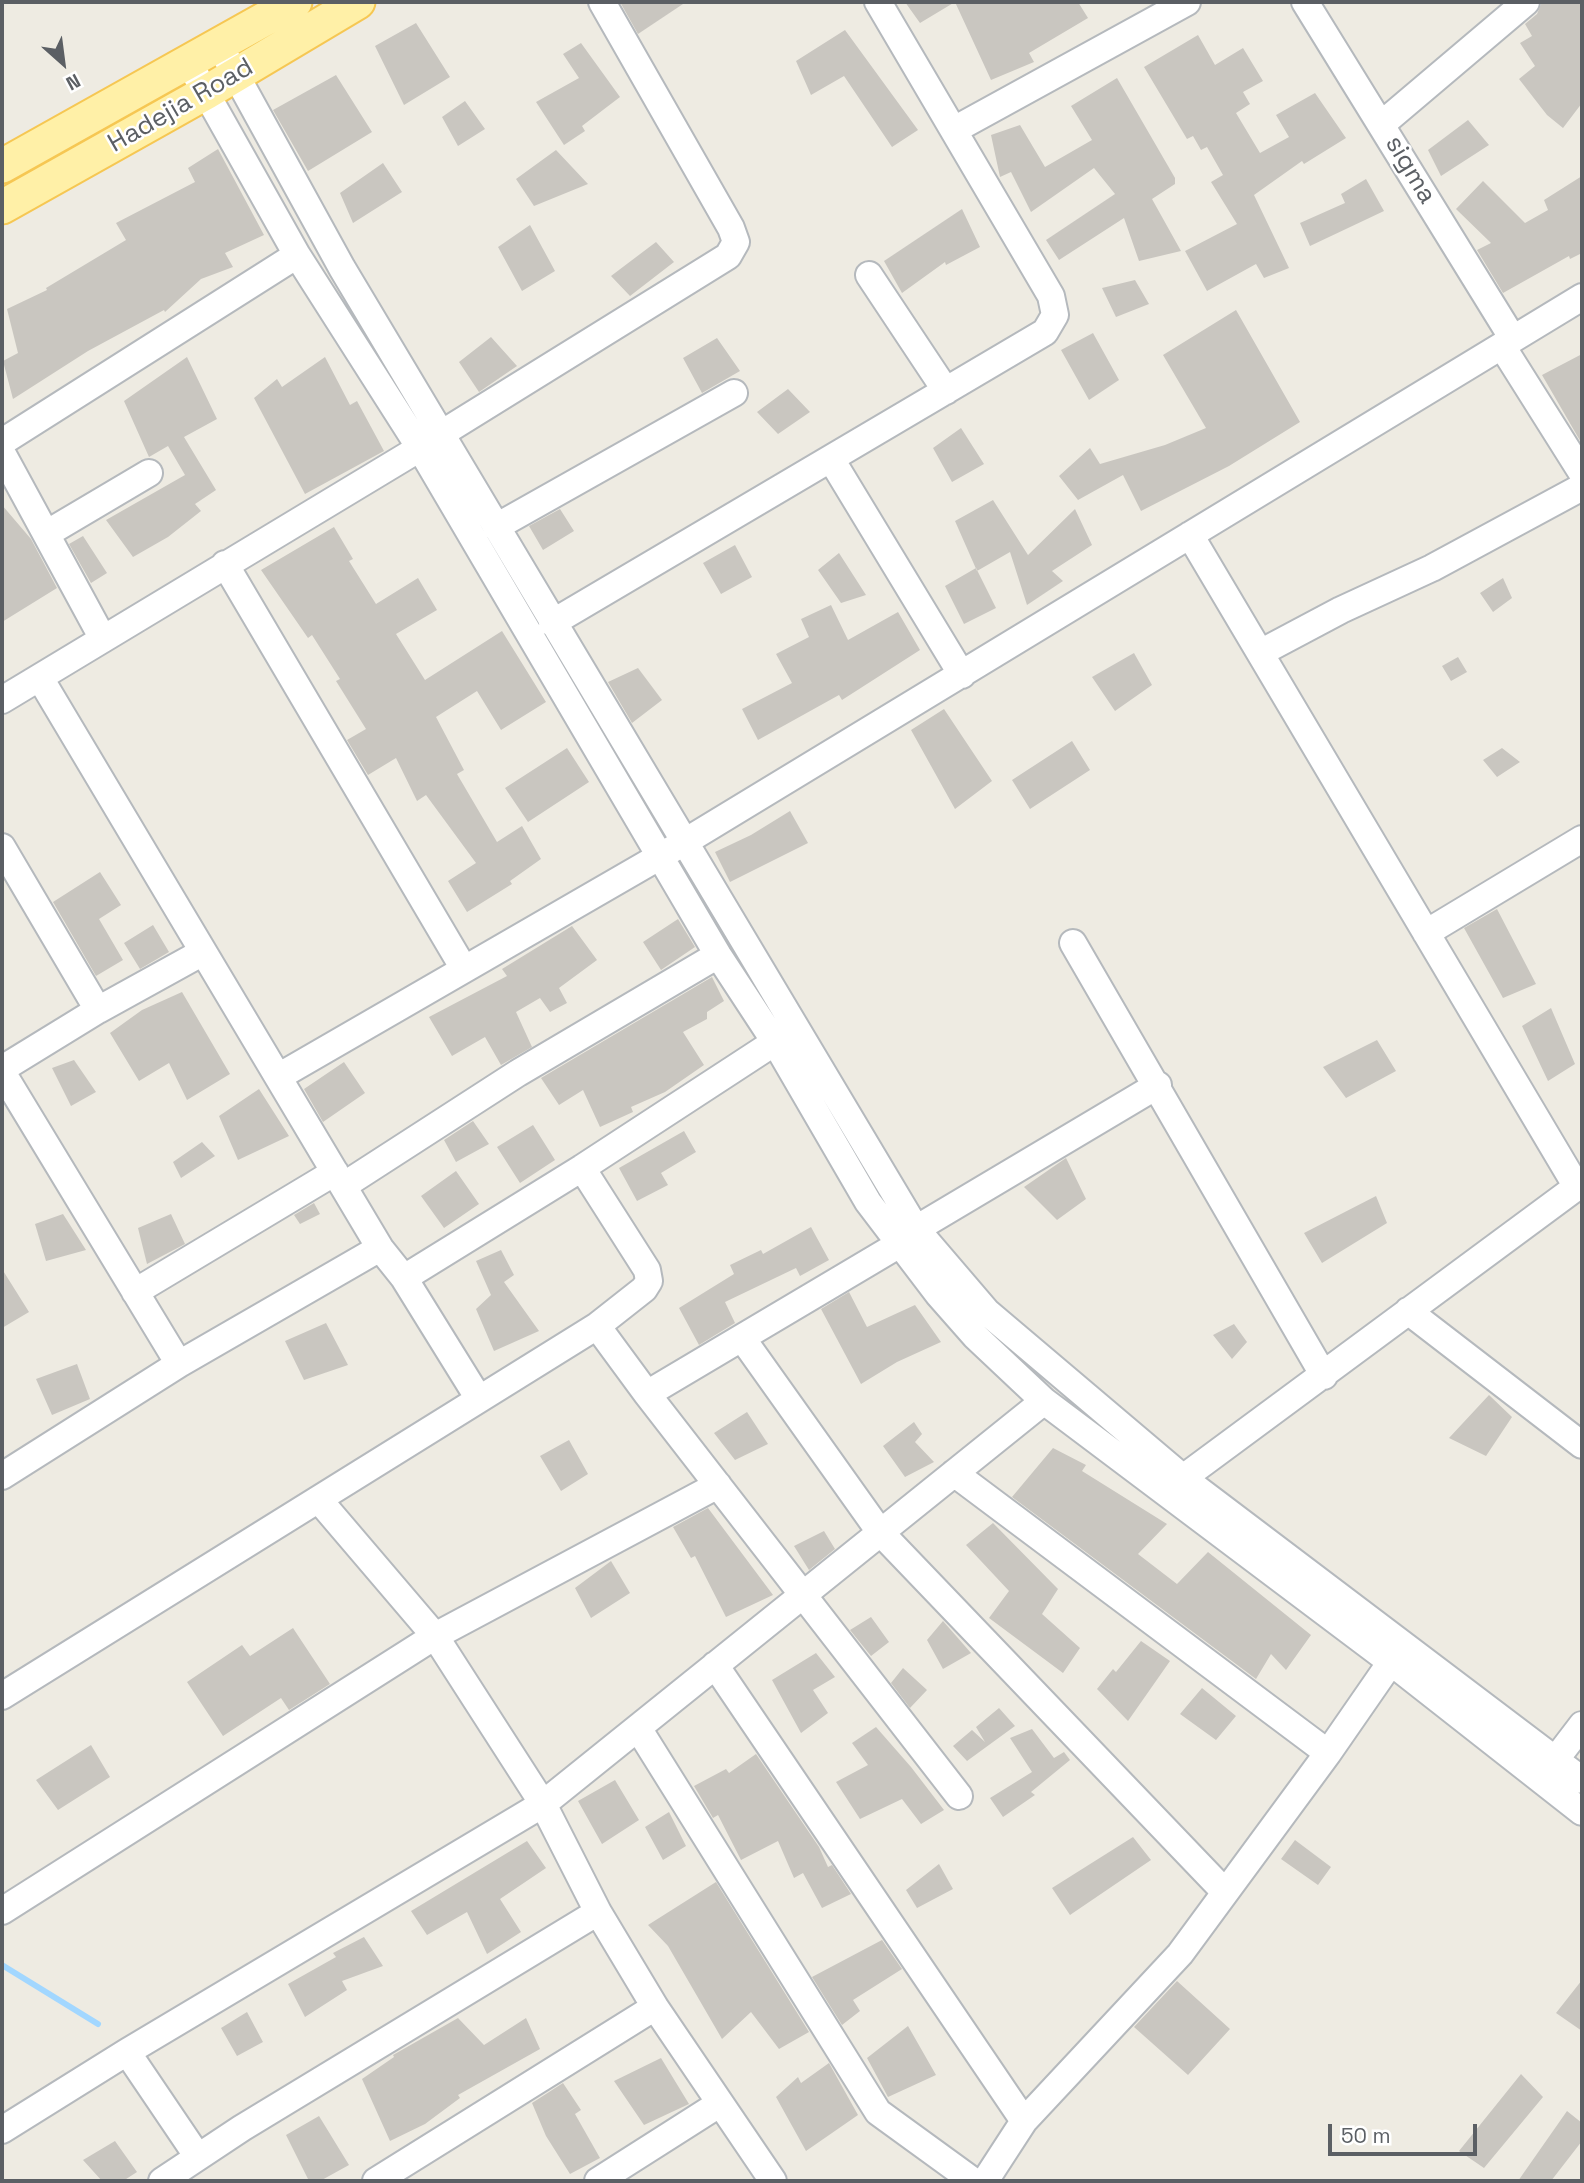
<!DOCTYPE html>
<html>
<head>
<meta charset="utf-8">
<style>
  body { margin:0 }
  #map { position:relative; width:1584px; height:2183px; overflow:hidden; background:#eeebe2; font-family:"Space Grotesk",sans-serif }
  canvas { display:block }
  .frame { position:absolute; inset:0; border:4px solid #5b5f64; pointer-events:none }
  .north { position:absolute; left:28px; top:28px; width:70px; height:70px; -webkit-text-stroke:5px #fff; paint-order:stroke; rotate:152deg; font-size:19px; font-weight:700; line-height:28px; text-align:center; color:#5b5f64 }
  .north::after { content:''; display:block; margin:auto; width:24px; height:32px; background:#5b5f64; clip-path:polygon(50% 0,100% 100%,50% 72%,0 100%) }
  .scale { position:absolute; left:1328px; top:2124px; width:149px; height:32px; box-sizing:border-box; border:4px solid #5b5f64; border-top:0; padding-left:9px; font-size:21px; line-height:24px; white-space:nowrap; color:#5b5f64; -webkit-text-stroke:5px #fff; paint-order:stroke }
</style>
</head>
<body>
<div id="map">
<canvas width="1584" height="2183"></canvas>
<div class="frame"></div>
<div class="north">N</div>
<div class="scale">50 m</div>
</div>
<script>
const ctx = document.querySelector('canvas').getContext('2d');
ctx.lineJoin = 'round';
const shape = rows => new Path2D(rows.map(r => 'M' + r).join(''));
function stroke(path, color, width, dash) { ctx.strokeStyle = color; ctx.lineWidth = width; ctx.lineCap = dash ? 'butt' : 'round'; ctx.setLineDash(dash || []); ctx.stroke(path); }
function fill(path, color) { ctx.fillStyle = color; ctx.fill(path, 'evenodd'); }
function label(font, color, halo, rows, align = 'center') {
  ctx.font = font + ' "Space Grotesk",sans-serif'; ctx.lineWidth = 5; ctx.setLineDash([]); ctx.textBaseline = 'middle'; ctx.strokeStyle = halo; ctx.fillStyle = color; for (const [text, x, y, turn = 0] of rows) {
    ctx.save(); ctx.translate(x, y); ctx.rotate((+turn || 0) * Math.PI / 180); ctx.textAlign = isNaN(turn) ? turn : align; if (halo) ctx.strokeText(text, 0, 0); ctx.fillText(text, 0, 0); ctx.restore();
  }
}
const stream = shape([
  [2,1965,98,2024]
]);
const building = shape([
  [620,2,686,2,638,34],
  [905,2,955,2,920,23],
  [955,2,1078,2,1088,18,1029,53,1034,62,991,80],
  [1542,2,1582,2,1582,103,1563,128,1547,115,1519,79,1535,66,1520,43,1532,36,1525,24,1537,14],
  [416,23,450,77,404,105,375,46],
  [845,30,918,130,892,147,844,76,811,95,796,61],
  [1198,35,1215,65,1243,48,1263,81,1243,92,1250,104,1236,113,1260,153,1289,137,1276,115,1315,93,1346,138,1304,164,1302,161,1254,195,1289,268,1264,278,1256,264,1207,291,1185,251,1237,224,1211,182,1223,175,1207,147,1201,150,1193,136,1187,139,1144,67],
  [581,43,620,97,582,126,585,131,564,145,536,102,579,78,563,54],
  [336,75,372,132,308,171,273,110],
  [1117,78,1175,178,1175,184,1152,199,1181,251,1139,261,1124,218,1059,260,1046,240,1115,194,1094,168,1031,212,1011,172,1000,177,991,135,1020,125,1045,167,1092,140,1071,106],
  [465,101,485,129,458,146,442,117],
  [1468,120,1489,145,1441,176,1428,150],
  [218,149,264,235,225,253,233,267,201,279,165,312,164,310,88,351,13,399,3,361,18,353,7,309,47,290,46,288,126,240,116,223,195,182,188,168],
  [556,150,588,184,534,206,516,179],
  [383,163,402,192,353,223,340,193],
  [1582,176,1582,253,1570,259,1569,256,1503,293,1477,250,1491,243,1456,209,1483,181,1525,223,1548,210,1544,200],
  [1366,179,1384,211,1310,246,1300,223,1345,203,1341,194],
  [962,209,980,247,946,265,945,262,902,293,884,261],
  [530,225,555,271,522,291,498,247],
  [656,242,674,262,630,296,611,276],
  [1135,280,1149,304,1116,317,1102,288],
  [1236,310,1300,422,1229,466,1141,511,1123,475,1078,500,1059,476,1090,448,1100,464,1165,445,1206,428,1163,355],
  [1093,333,1119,380,1089,400,1061,350],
  [491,337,517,366,479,392,459,362],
  [717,338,740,371,702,393,683,358],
  [1582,354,1582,444,1542,375],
  [187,357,217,419,184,437,216,490,195,504,201,511,168,537,133,557,106,520,185,475,168,446,149,457,124,401],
  [325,357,350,405,357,401,384,451,305,494,254,398,277,379,282,387],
  [788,389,810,412,778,434,757,412],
  [961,428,984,464,952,482,933,448],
  [993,500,1028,555,1075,509,1092,545,1052,571,1063,581,1027,605,1010,552,977,571,955,521],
  [2,505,31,539,57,588,2,622],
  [560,509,574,531,543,550,529,526],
  [334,527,353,559,349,561,376,604,418,578,437,610,396,634,425,680,502,631,546,702,501,730,477,691,436,717,464,770,457,774,497,842,522,826,541,859,510,881,512,884,467,912,448,881,476,863,426,795,417,801,396,758,368,775,347,740,366,729,336,681,340,679,312,635,308,638,261,570],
  [83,536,107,573,91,583,69,544],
  [735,545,752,577,721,594,703,563],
  [839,553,866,595,841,603,818,570],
  [976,568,996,608,964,624,945,586],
  [1503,578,1512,598,1493,612,1480,593],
  [831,605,848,640,898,612,920,650,842,700,839,695,758,740,742,709,792,683,776,654,809,637,801,619],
  [1134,653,1152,685,1115,711,1092,677],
  [1458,657,1467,672,1451,681,1442,666],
  [638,668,662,700,632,723,608,682],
  [944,709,992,781,955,809,911,730],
  [1072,741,1090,770,1030,809,1012,780],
  [567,748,589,782,528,822,505,788],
  [1502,748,1520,762,1497,777,1483,760],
  [790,811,808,843,730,882,715,852,751,835],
  [100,872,121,905,99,919,123,960,96,976,53,902],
  [1497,909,1536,984,1503,998,1464,928],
  [678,919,695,947,661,970,643,942],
  [153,925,169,952,140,969,124,943],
  [572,926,597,960,559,988,567,1003,550,1012,540,998,516,1012,532,1047,501,1065,485,1037,452,1056,429,1017,507,976,502,969],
  [712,977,724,1001,707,1012,707,1019,683,1032,704,1065,665,1092,631,1107,633,1112,600,1127,583,1090,559,1105,541,1078],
  [182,992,230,1074,187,1100,169,1063,139,1081,110,1033,142,1010],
  [1551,1008,1575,1064,1548,1081,1522,1026],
  [1377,1040,1396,1071,1346,1098,1323,1067],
  [74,1060,96,1092,71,1106,52,1068],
  [344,1062,365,1093,323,1122,304,1089],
  [259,1089,289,1136,238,1160,219,1116],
  [473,1121,489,1144,456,1162,444,1140],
  [533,1125,555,1160,520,1183,497,1147],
  [684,1131,696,1152,661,1173,668,1185,637,1201,619,1168],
  [202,1142,215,1156,181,1178,173,1162],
  [1066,1158,1086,1199,1057,1220,1024,1187],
  [456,1171,479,1204,444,1228,421,1196],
  [1376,1196,1387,1223,1322,1263,1304,1233],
  [314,1203,320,1214,300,1224,294,1215],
  [63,1214,86,1250,46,1261,35,1224],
  [171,1214,185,1244,147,1264,138,1228],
  [811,1227,829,1260,800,1276,796,1268,725,1302,735,1323,699,1345,679,1308,734,1274,730,1265,761,1250,763,1254],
  [501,1250,514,1275,504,1282,539,1331,494,1351,476,1309,491,1295,476,1261],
  [2,1269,29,1312,2,1328],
  [849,1292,867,1327,915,1305,941,1342,897,1362,861,1384,821,1309],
  [326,1323,348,1365,304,1380,285,1341],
  [1234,1324,1247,1342,1232,1359,1213,1335],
  [77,1364,90,1399,52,1415,36,1379],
  [1489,1395,1512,1417,1486,1456,1449,1438],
  [747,1412,768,1444,735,1460,714,1433],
  [914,1422,922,1434,915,1442,934,1462,905,1477,883,1446],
  [569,1440,588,1474,561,1491,540,1456],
  [1053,1448,1086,1465,1082,1471,1167,1524,1138,1554,1177,1584,1208,1552,1311,1635,1286,1670,1271,1654,1256,1679,1012,1497],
  [708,1508,773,1595,726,1617,695,1556,691,1558,673,1527],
  [993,1523,1058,1589,1042,1614,1080,1648,1063,1673,989,1618,1009,1591,966,1545],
  [824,1531,835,1549,809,1570,794,1546],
  [611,1561,630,1593,591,1618,575,1588],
  [871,1617,889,1642,871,1656,850,1630],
  [943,1621,971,1653,943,1669,927,1640],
  [293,1628,330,1684,289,1710,281,1698,223,1736,187,1682,242,1645,250,1656],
  [1141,1641,1170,1661,1128,1721,1097,1689,1113,1669,1116,1672],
  [816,1653,835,1677,813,1690,828,1713,801,1733,772,1680],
  [903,1668,927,1690,910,1708,891,1683],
  [1202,1688,1236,1716,1216,1740,1180,1714],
  [999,1708,1015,1726,967,1761,953,1746,972,1730,985,1742,976,1727],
  [876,1727,911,1767,944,1810,921,1824,902,1799,860,1819,836,1782,868,1765,852,1743],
  [1032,1729,1054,1758,1064,1752,1070,1760,1031,1792,1035,1795,1003,1817,990,1798,1032,1772,1010,1738],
  [91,1745,110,1777,58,1810,36,1780],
  [756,1754,819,1847,828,1867,832,1865,851,1894,822,1908,803,1873,794,1878,778,1841,741,1860,718,1815,713,1818,694,1786,726,1769,729,1773],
  [615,1780,639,1820,602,1844,578,1801],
  [669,1812,686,1846,663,1860,645,1827],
  [1133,1837,1151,1860,1070,1915,1052,1888],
  [1295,1840,1331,1867,1318,1885,1281,1859],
  [527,1841,546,1868,500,1899,521,1932,487,1954,467,1912,427,1935,411,1911],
  [939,1864,953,1889,917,1908,906,1890],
  [716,1882,809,2032,779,2049,751,2012,722,2039,668,1946,648,1925],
  [364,1937,383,1966,342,1981,347,1990,305,2017,288,1984,336,1957,333,1953],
  [882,1940,902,1969,853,2000,860,2011,842,2025,812,1977],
  [1582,1980,1582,2031,1556,2013],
  [1177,1981,1230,2029,1188,2075,1134,2027],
  [247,2012,263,2042,237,2056,221,2028],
  [458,2018,484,2045,526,2018,540,2049,458,2095,460,2098,425,2124,390,2141,362,2079,394,2057,393,2055],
  [908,2026,936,2075,888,2097,867,2058],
  [661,2058,689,2104,644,2125,614,2081],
  [829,2063,858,2115,806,2151,776,2097,798,2077,801,2083],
  [1521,2074,1543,2097,1484,2168,1459,2151],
  [563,2083,581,2110,575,2114,600,2158,570,2174,546,2136,532,2103],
  [1567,2111,1582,2123,1582,2141,1551,2181,1518,2181],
  [319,2116,349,2165,320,2181,309,2181,286,2135],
  [115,2141,137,2172,123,2181,102,2181,83,2160]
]);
const minor = shape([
  [1305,2,1513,339],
  [227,59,342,268,916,1229,987,1312,1183,1478,1582,1780],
  [189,63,297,255,420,448,718,955,775,1042,868,1202,938,1294,975,1336,1044,1401,1391,1662,1582,1812],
  [1382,124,1526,2],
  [954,130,1187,2],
  [869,275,946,391],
  [1502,346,1582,473],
  [441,434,728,256,736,242,731,228,602,2],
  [2,442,297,255],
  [2,453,103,639],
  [831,459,962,675],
  [496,527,734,393],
  [46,534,149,473],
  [1190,535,1577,1187],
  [225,564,464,969],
  [552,623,1045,332,1055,315,1051,296,878,2],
  [1260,653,1341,610,1432,568,1582,487],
  [40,678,380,1248,404,1278,479,1399],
  [2,700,420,448],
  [2,847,98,1010],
  [1426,933,1582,839],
  [1073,943,1324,1376],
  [2,1069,98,1010,203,952],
  [2,1072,179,1364],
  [278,1077,683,843,1582,297],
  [582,1168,647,1270,649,1281,644,1289,597,1326],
  [343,1186,518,1073,718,955],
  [916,1229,1158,1085],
  [404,1278,582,1168,775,1042],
  [135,1292,335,1172],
  [1408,1311,1582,1445],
  [742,1338,880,1532,1225,1892],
  [647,1394,959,1796],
  [954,1473,1328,1753],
  [2,1476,179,1364,380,1248],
  [1183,1478,1582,1183],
  [319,1500,435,1636,543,1804,598,1912,655,2007,773,2181],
  [715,1665,1024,2121],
  [2,1696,597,1326,647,1394,898,1245],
  [638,1728,878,2112,973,2181],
  [1556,1759,1582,1725],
  [2,1911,435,1636,718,1485],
  [127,2052,198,2157],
  [2,2130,127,2052,543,1804,1044,1401],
  [162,2181,242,2128,598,1912],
  [376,2181,655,2007],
  [598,2181,719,2104],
  [985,2181,1024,2121,1180,1954,1328,1753,1391,1662]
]);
const major = shape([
  [2,166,295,2],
  [2,207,207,92,358,2]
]);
const streetNames = [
  ["Hadejia Road",181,106,-30],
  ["sigma",1410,170,59]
];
stroke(stream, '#a2d7ff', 6);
fill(building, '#c9c6c0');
stroke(minor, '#b5b9bd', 30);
stroke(major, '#f6c753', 37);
stroke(minor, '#fff', 26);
stroke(major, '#fff0a7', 33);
label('26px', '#5b5f64', '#fff', streetNames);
</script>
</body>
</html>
